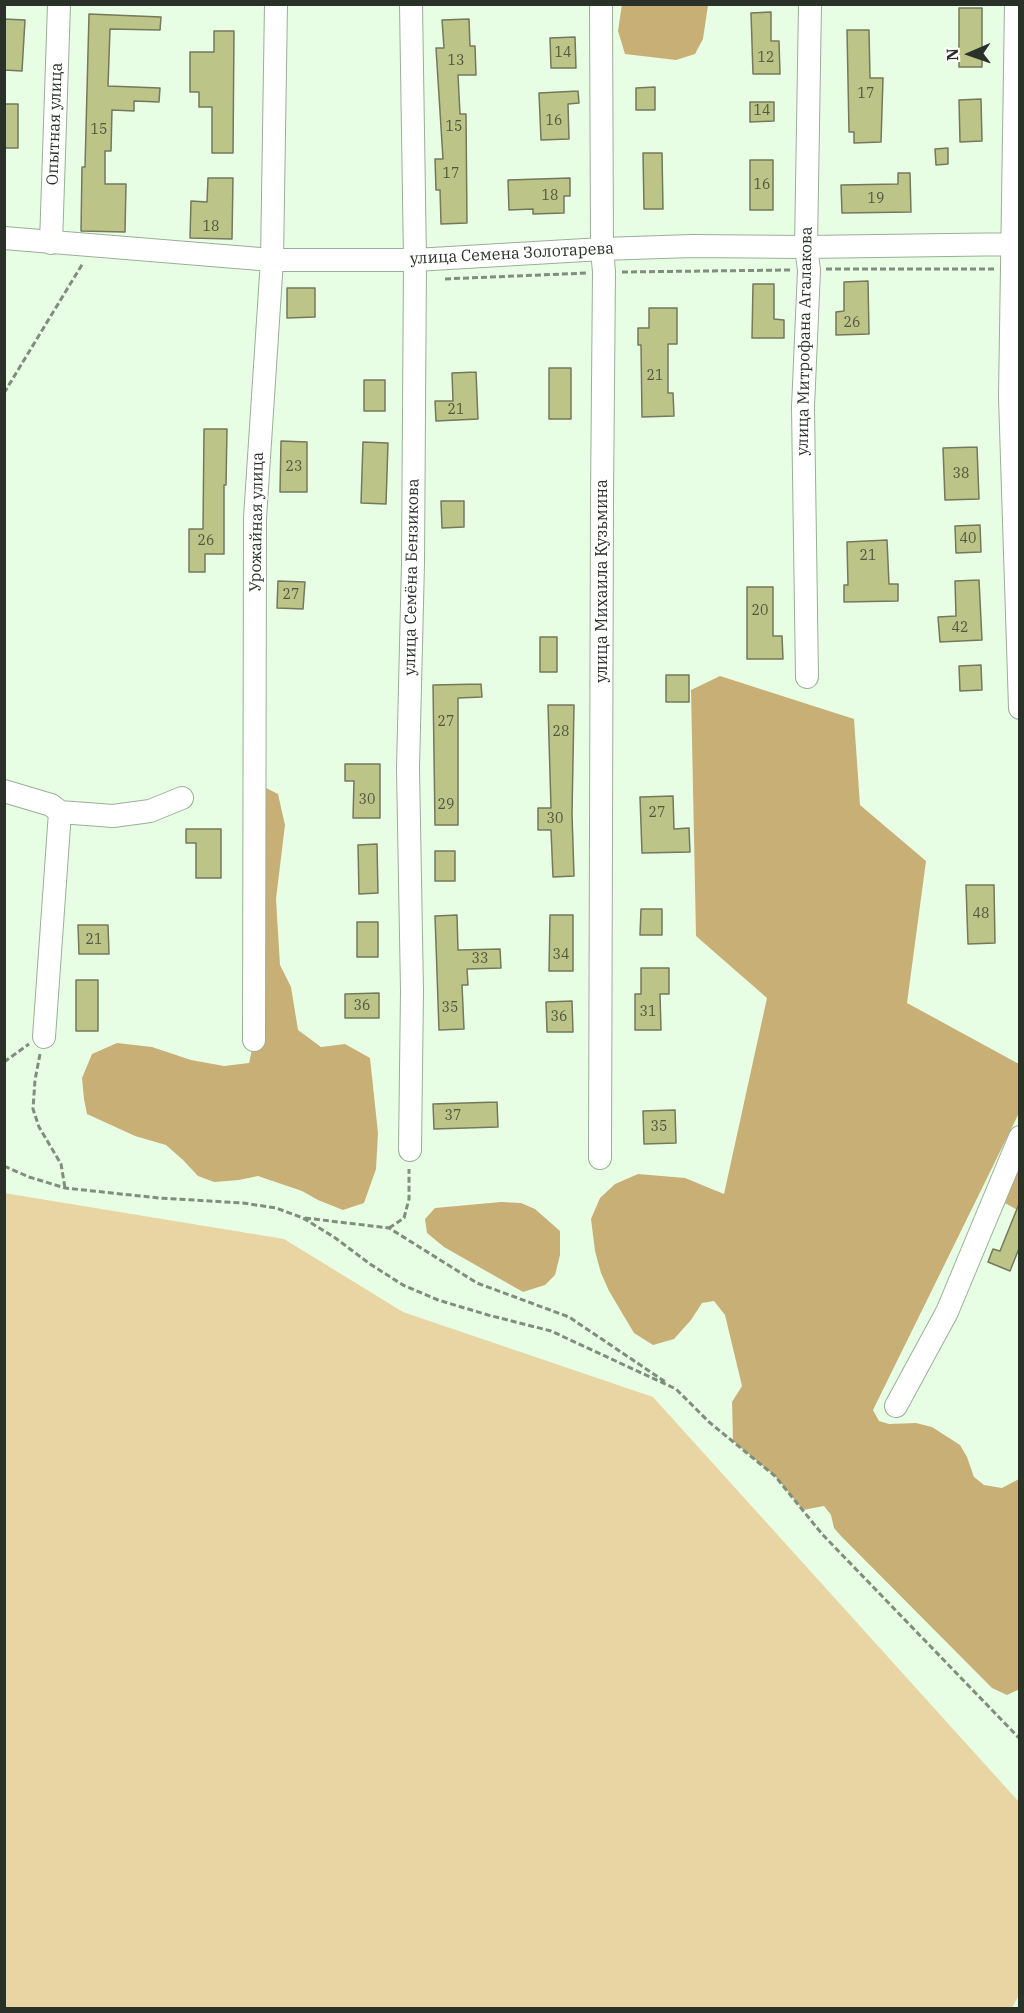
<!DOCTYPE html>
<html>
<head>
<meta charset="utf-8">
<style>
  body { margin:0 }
  #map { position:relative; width:1024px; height:2013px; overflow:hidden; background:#e8fee4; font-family:"IBM Plex Serif",serif }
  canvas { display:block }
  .frame { position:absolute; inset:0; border:6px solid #293128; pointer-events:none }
  .north { position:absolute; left:940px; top:24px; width:60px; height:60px; -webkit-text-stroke:4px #fff; paint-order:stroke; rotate:268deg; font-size:16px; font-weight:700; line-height:24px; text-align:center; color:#293128 }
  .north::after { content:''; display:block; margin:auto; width:21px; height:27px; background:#293128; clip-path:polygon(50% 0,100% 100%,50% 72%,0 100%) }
</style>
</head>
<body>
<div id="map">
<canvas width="1024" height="2013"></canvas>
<div class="frame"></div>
<div class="north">N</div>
</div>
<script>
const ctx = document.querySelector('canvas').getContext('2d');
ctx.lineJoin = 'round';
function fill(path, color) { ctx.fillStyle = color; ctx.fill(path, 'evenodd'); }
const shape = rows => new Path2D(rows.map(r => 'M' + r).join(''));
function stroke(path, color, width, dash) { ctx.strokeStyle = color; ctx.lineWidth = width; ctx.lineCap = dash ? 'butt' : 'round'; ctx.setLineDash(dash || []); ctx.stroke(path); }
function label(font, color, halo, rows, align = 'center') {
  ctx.font = font + ' "IBM Plex Serif",serif'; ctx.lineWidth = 4.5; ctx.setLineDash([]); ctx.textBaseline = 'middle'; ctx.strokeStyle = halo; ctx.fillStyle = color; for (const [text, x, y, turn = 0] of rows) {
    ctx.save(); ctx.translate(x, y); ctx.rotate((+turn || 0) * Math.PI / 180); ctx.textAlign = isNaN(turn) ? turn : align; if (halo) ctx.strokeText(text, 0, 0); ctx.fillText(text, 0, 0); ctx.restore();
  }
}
const green = shape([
  [4,1193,284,1239,403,1312,653,1397,1019,1802,1020,1993,1012,2008,5,2008]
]);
const forest = shape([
  [622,4,708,5,703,39,695,54,676,60,625,54,618,31],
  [720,676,854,719,860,805,926,861,907,1003,1019,1064,1019,1113,873,1410,879,1421,889,1424,916,1423,932,1427,960,1445,967,1457,974,1477,984,1485,1002,1488,1019,1479,1020,1689,1007,1695,992,1688,841,1536,834,1528,831,1515,824,1506,803,1510,775,1476,733,1441,732,1402,742,1386,725,1315,714,1301,702,1303,691,1320,674,1339,653,1345,634,1333,609,1291,601,1273,595,1251,591,1219,600,1198,615,1184,638,1174,685,1178,724,1194,767,998,696,936,691,690],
  [266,788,278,794,285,825,276,899,280,965,291,987,298,1030,321,1047,345,1044,370,1058,378,1133,376,1169,364,1203,343,1210,318,1200,302,1191,258,1176,239,1180,214,1182,198,1176,183,1160,166,1145,135,1136,87,1114,84,1099,82,1078,92,1054,117,1043,152,1047,191,1060,224,1066,249,1063,254,1040],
  [1019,1151,1019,1211,1005,1203,1004,1188],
  [501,1202,521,1203,535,1209,560,1231,560,1255,555,1275,545,1285,523,1292,444,1247,427,1233,425,1219,435,1208]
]);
const building = shape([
  [959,8,982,8,982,67,959,67,959,8],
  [771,12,771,41,779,41,780,74,753,74,751,13,771,12],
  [89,14,161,17,160,30,110,29,108,86,160,88,159,102,134,101,134,111,112,110,111,151,105,151,105,184,126,184,125,232,81,231,82,167,85,167,89,14],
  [4,19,25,20,22,71,4,70,4,19],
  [469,19,470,46,475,46,476,75,458,75,460,114,466,114,467,223,441,224,440,190,436,190,435,159,443,159,436,48,444,48,442,20,469,19],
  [847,30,869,30,870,78,883,78,881,142,854,143,854,132,849,132,847,30],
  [214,31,234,31,233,153,212,153,212,107,199,107,199,92,190,92,190,52,214,52,214,31],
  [575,37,576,68,551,68,550,38,575,37],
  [655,87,655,110,636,110,636,88,655,87],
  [578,91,579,103,568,104,569,139,541,140,539,93,578,91],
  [981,99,982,141,960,142,959,100,981,99],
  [750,102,774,102,774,121,750,122,750,102],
  [4,104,18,104,18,148,4,148,4,104],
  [948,148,948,164,936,165,935,149,948,148],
  [643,153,662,153,663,209,644,209,643,153],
  [750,160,773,160,773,210,750,210,750,160],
  [898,173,910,173,911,212,842,213,841,185,898,184,898,173],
  [208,178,233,178,232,239,190,238,191,201,207,202,208,178],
  [570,178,570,196,564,196,564,213,533,214,533,209,509,210,508,180,570,178],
  [868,281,869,334,836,335,836,312,844,311,844,282,868,281],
  [753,284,774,284,774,319,784,320,784,338,752,338,753,284],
  [287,288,315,288,315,317,287,318,287,288],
  [649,308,677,308,677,344,668,344,668,393,673,393,674,416,642,417,641,345,638,345,638,328,649,328,649,308],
  [549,368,571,368,571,419,549,419,549,368],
  [476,372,478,419,436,421,435,401,453,401,452,373,476,372],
  [364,380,385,380,385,411,364,411,364,380],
  [204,429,227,429,226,485,224,485,224,554,205,554,205,572,189,572,189,529,203,529,204,429],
  [281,441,307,442,307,492,280,492,281,441],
  [363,442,388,443,386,504,361,503,363,442],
  [977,447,979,499,945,500,943,448,977,447],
  [441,501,464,501,464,527,442,528,441,501],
  [980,525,981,552,956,553,955,526,980,525],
  [887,540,889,584,898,584,898,601,844,602,844,585,848,585,847,542,887,540],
  [979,580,982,640,940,642,938,617,956,616,955,581,979,580],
  [278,581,305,582,303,609,277,608,278,581],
  [747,587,773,587,773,636,782,636,783,659,747,659,747,587],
  [540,637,557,637,557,672,540,672,540,637],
  [981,665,982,690,960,691,959,666,981,665],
  [666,675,689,675,689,702,666,702,666,675],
  [481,684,482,697,458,698,458,825,435,825,433,685,481,684],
  [548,705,574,705,572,814,574,876,553,877,551,830,538,830,538,808,551,808,548,705],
  [345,764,380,764,380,818,353,818,354,781,345,781,345,764],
  [673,796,674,829,689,828,690,852,642,853,640,797,673,796],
  [186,829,221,829,221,878,196,878,196,843,186,843,186,829],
  [377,844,378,893,359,894,358,845,377,844],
  [435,851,455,851,455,881,435,881,435,851],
  [966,885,994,885,995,943,968,944,966,885],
  [641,909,662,909,662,935,640,935,641,909],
  [457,915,458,950,500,949,501,968,467,969,468,985,462,985,464,1029,439,1030,435,916,457,915],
  [550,915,573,915,573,971,549,971,550,915],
  [357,922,378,922,378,957,357,957,357,922],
  [78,925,108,925,109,954,79,954,78,925],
  [641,968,669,968,669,994,660,994,661,1030,635,1030,635,994,641,994,641,968],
  [76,980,98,980,98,1031,76,1031,76,980],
  [379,993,379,1018,345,1018,345,994,379,993],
  [572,1001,573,1032,547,1032,546,1002,572,1001],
  [497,1102,498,1127,434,1129,433,1104,497,1102],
  [675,1110,676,1143,644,1144,643,1111,675,1110],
  [1019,1204,1020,1246,1010,1271,988,1262,993,1249,1000,1251,1019,1204]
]);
const path = shape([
  [826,269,994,269],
  [622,272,790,270],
  [445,279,586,273],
  [4,393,83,263],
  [40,1054,35,1080,33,1109,39,1127,61,1164,65,1188],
  [4,1062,29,1044],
  [4,1166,29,1177,65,1188,159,1198,243,1203,276,1208,303,1218,334,1237,370,1264,403,1285,438,1300,488,1315,551,1331,676,1389,709,1422,775,1476,822,1534,1020,1739],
  [305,1218,389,1228,477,1283,569,1317,667,1383],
  [389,1228,404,1218,409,1199,409,1169]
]);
const minor = shape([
  [1016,4,1010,397,1020,708],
  [4,238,272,260,415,260,602,249,692,246,806,247,1020,244],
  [51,243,59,4],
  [807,677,803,407,809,270,806,247,810,4],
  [4,791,51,805,60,812,113,816,150,811,182,798],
  [44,1037,60,812],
  [254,1040,255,518,272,260,276,4],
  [410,1150,412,991,408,768,413,563,415,260,411,4],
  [600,1158,602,498,604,272,602,249,601,4],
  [896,1406,947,1312,1020,1137]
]);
const numberNames = [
  ["14",563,53],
  ["12",766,58],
  ["13",456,61],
  ["17",866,94],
  ["14",762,111],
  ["16",554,121],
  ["15",454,127],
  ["15",99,130],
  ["17",451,174],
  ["16",762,185],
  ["18",550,196],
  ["19",876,199],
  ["18",211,227],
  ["26",852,323],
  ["21",655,376],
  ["21",456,410],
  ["23",294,467],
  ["38",961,474],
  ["40",968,539],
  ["26",206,541],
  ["21",868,556],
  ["27",291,595],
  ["20",760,611],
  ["42",960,628],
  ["27",446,722],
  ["28",561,732],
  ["30",367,800],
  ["29",446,805],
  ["27",657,813],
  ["30",555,819],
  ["48",981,914],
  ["21",94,940],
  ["34",561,955],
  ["33",480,959],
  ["36",362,1006],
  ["35",450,1008],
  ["31",648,1012],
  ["36",559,1017],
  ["37",453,1116],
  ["35",659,1127]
];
const streetNames = [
  ["Опытная улица",55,124,-88],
  ["улица Семена Золотарева",512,254,-3],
  ["улица Митрофана Агалакова",805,341,-89],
  ["Урожайная улица",257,522,-89],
  ["улица Семёна Бензикова",412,577,-89],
  ["улица Михаила Кузьмина",602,581,-90]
];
fill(green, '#e9d4a4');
fill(forest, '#c8af75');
fill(building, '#bcc487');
stroke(building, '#74785d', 1.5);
stroke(minor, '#9aaf97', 24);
stroke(path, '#808e7e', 3, [6, 3]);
stroke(minor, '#fff', 22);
label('14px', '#4e5640', null, numberNames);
label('16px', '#293128', '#fff', streetNames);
</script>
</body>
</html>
